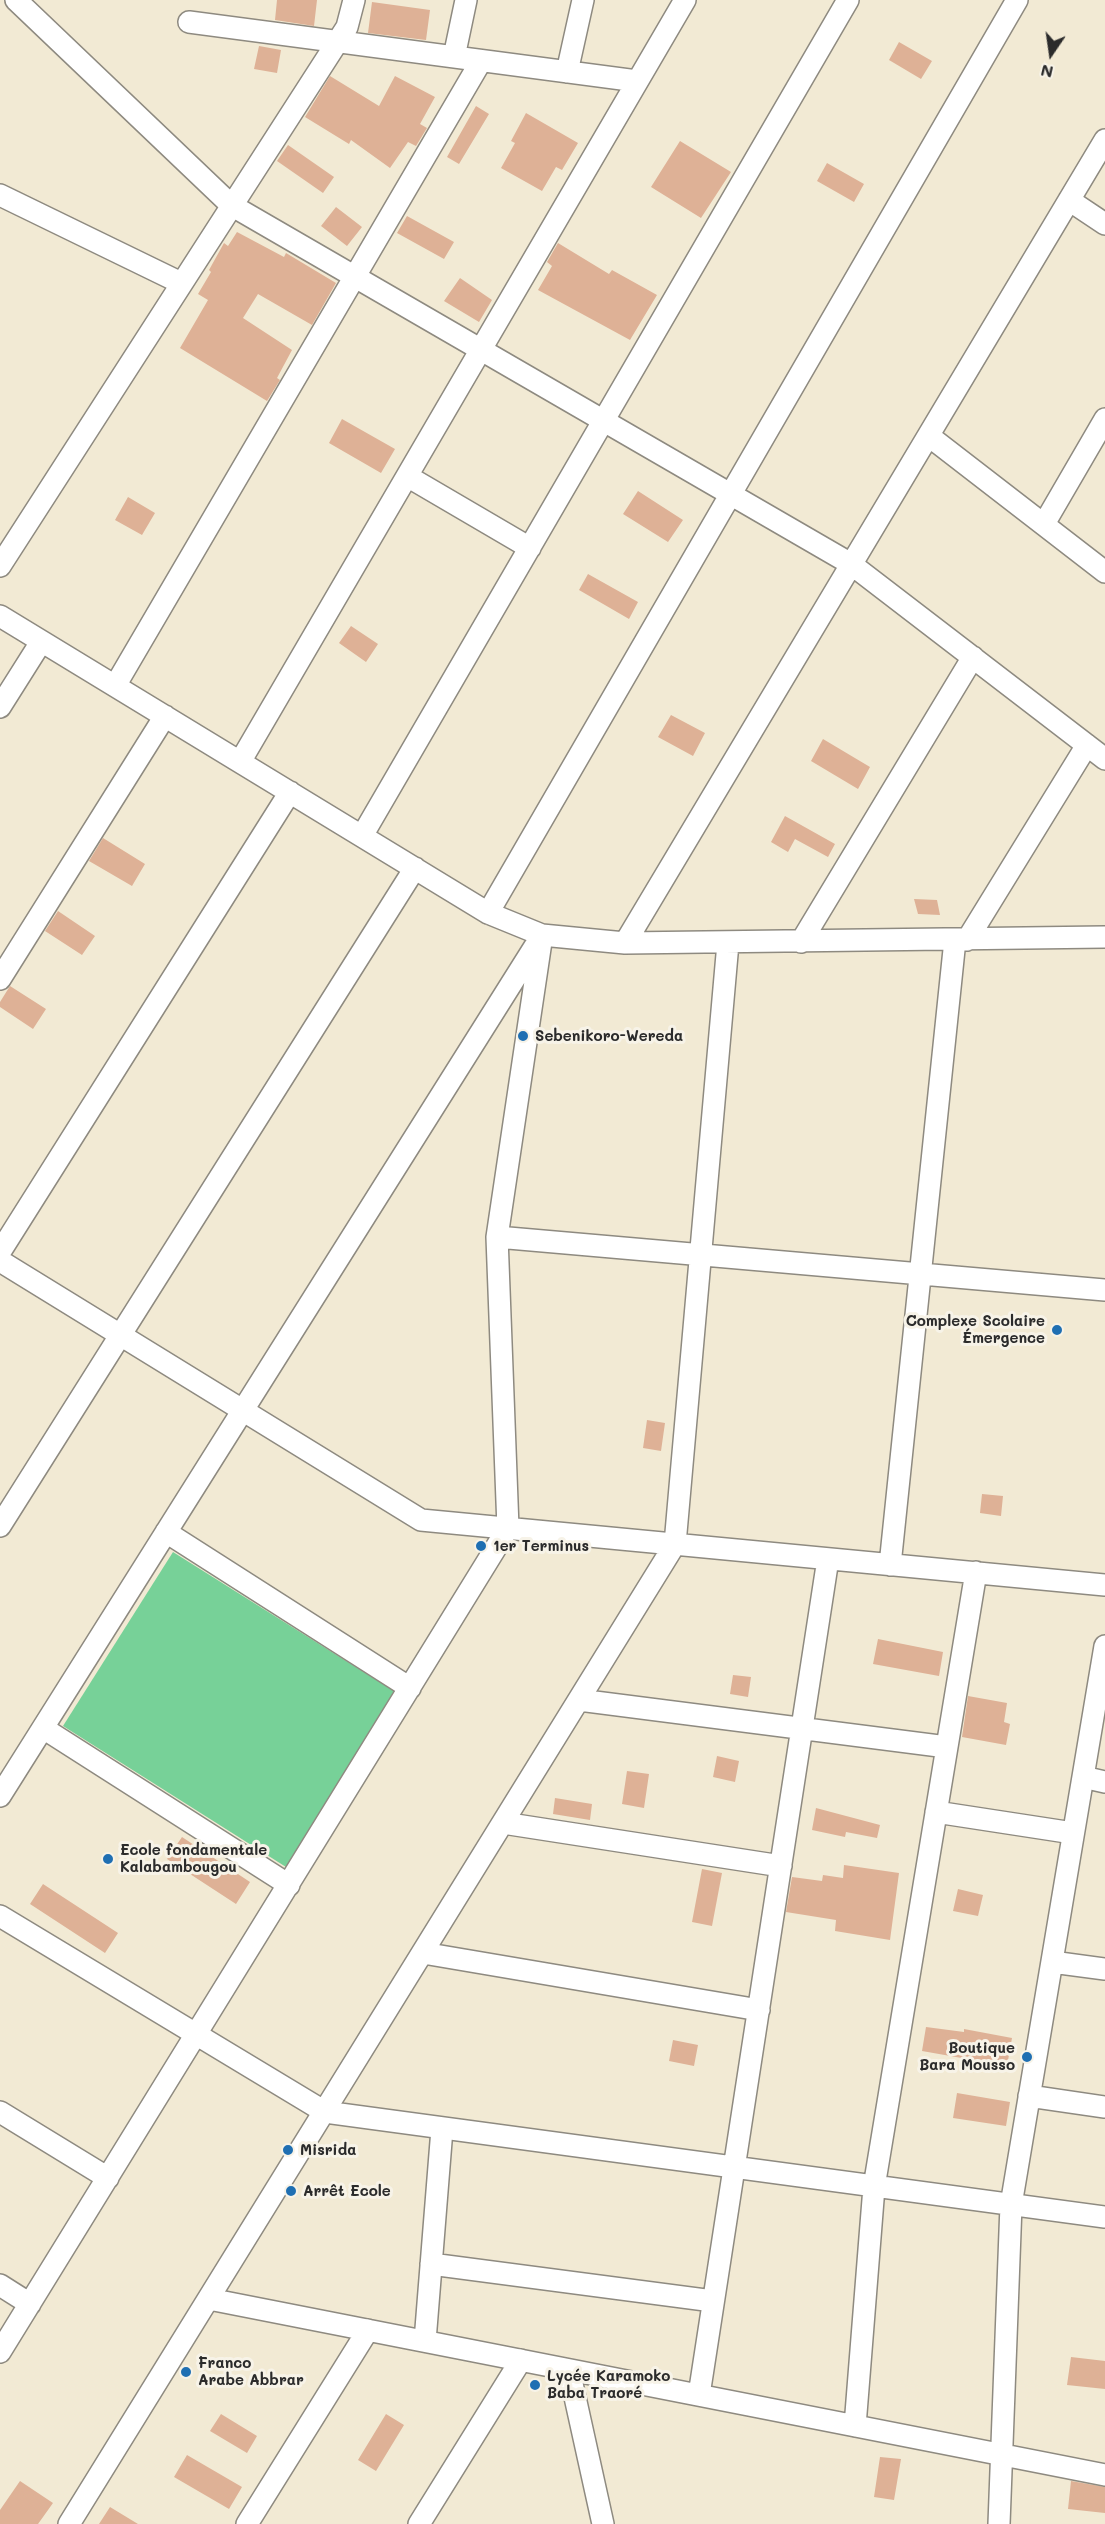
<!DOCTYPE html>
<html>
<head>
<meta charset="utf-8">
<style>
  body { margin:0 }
  #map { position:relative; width:1105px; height:2524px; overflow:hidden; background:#f2ead4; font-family:Mali,sans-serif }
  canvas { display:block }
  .north { position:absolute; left:1021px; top:24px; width:60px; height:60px; -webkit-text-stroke:4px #f7f3e8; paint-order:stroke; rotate:193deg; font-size:16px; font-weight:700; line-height:24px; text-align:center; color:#2b2b2b }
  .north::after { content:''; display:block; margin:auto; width:21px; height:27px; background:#2b2b2b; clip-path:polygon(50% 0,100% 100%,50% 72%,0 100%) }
</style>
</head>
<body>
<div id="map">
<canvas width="1105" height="2524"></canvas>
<div class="north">N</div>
</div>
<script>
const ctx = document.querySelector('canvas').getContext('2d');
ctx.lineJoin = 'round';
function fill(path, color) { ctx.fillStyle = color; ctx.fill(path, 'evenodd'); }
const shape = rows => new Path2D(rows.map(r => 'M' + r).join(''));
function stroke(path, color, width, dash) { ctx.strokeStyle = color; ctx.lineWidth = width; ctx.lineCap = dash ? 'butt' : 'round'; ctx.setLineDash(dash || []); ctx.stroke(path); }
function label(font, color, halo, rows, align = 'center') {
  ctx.font = font + ' Mali,sans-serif'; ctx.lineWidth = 6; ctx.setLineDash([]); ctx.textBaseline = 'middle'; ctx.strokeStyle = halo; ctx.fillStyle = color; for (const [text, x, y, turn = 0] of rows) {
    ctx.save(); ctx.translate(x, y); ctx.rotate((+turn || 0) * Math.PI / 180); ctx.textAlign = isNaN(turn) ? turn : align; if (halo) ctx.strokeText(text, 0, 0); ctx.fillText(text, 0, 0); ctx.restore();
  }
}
const green = shape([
  [173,1552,397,1693,286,1867,63,1726]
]);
const building = shape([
  [277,0,317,0,314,26,275,20],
  [372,2,430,10,426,40,368,33],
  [899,42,932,61,921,79,889,60],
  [259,46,281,50,277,73,254,69],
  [330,76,379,106,395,76,435,97,420,124,427,128,416,146,408,142,390,168,351,140,349,144,305,117],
  [476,106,489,114,459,164,447,157],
  [526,113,578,143,562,170,556,167,542,191,501,168,515,143,511,141],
  [680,141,731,172,701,218,651,187],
  [288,145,334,177,323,193,277,161],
  [827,163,864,184,854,202,817,181],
  [336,207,362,227,347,246,321,226],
  [407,216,454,242,444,259,397,233],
  [237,232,284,257,286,253,336,283,312,325,258,294,243,318,292,350,277,378,280,380,267,401,180,348,208,300,198,294,211,272,209,270,224,243,228,246],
  [558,243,609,274,612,270,657,295,630,340,538,290,552,266,547,262],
  [460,278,492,300,479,322,444,301],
  [342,419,395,449,381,473,329,443],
  [638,491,683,520,668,542,623,514],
  [128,497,155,513,142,535,115,520],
  [588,574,638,602,629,619,579,590],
  [351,626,378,644,366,662,339,643],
  [671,715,705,733,693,756,658,737],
  [823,739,870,767,858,789,811,761],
  [785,816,835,844,828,857,795,839,788,852,771,842],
  [103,838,145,864,132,886,89,861],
  [914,899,937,900,940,915,918,914],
  [58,911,95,936,82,955,45,931],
  [10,986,46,1009,33,1029,0,1007,0,1002],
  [647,1420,665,1423,661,1451,643,1448],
  [982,1494,1003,1496,1001,1516,980,1513],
  [878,1639,943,1652,939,1676,873,1664],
  [733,1675,751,1677,748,1697,730,1694],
  [968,1696,1007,1703,1004,1722,1010,1724,1006,1745,962,1737],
  [717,1756,739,1761,735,1782,713,1777],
  [627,1771,649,1774,644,1808,622,1804],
  [555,1798,592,1804,590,1820,553,1814],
  [816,1808,880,1825,877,1838,846,1832,845,1837,812,1830],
  [182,1837,250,1882,236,1904,167,1859],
  [844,1865,899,1873,890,1940,835,1931,836,1920,786,1912,792,1877,822,1881,823,1875,843,1878],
  [702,1869,722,1873,712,1926,692,1922],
  [43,1884,118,1933,105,1953,30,1904],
  [958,1889,983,1895,978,1916,953,1911],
  [926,2027,964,2032,964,2029,1012,2038,1007,2066,922,2051],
  [673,2040,698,2045,694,2066,669,2061],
  [957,2093,1010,2102,1006,2126,953,2118],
  [1071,2357,1105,2361,1105,2389,1067,2385],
  [221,2414,257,2436,247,2453,210,2431],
  [386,2414,404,2425,376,2471,358,2460],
  [187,2455,242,2487,229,2509,174,2477],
  [880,2457,901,2459,894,2500,874,2497],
  [20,2481,53,2503,38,2524,0,2524,0,2510],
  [1071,2481,1105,2487,1105,2513,1068,2509],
  [110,2507,138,2524,99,2524]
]);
const minor = shape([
  [16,0,231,205,851,564,1105,759],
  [189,22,637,81],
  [454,57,466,0],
  [567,72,583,0],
  [0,195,181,283],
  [1069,200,1105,224],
  [929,436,1105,572],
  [407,476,530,548],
  [1044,524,1105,419],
  [0,566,347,27,354,0],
  [0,616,488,913,542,935,625,943,1105,937],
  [115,686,481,61],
  [0,707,41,642],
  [240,762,685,0],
  [362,836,848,0],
  [488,913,1017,0],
  [967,940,1087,745],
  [801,942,973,657],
  [625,943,1105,140],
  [0,979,165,716],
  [497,1237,1105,1290],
  [0,1252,290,792],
  [0,1261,421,1520,1105,1585],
  [0,1526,415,868],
  [166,1532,410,1688],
  [890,1565,955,940],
  [579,1700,947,1747],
  [43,1728,289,1885],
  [1083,1777,1105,1782],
  [0,1796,537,943],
  [936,1812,1073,1833],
  [503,1823,781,1866],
  [0,1916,325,2112,1105,2217],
  [423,1953,759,2010],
  [1052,1962,1105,1969],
  [1029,2096,1105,2107],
  [0,2112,108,2178],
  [431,2264,713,2301],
  [0,2285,30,2304],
  [209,2299,1105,2475],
  [425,2341,442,2129],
  [0,2352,508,1528,497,1237,542,935],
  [569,2370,603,2524],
  [699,2395,828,1559],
  [855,2426,874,2187,976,1572],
  [69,2524,675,1544,728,943],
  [247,2524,368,2330],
  [419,2524,521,2360],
  [999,2524,1011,2205,1105,1646]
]);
const markers = [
  [523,1036,6,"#1f6fb2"],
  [1057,1330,6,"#1f6fb2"],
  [481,1546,6,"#1f6fb2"],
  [108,1859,6,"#1f6fb2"],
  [1027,2057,6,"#1f6fb2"],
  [288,2150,6,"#1f6fb2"],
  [291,2191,6,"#1f6fb2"],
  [186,2372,6,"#1f6fb2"],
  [535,2385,6,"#1f6fb2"]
];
const poiNames = [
  ["Sebenikoro-Wereda",535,1036],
  ["Complexe Scolaire",1045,1321,"right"],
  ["Émergence",1045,1338,"right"],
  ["1er Terminus",493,1546],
  ["Ecole fondamentale",120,1850],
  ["Kalabambougou",120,1867],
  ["Boutique",1015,2048,"right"],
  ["Bara Mousso",1015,2065,"right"],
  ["Misrida",300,2150],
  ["Arrêt Ecole",303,2191],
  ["Franco",198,2363],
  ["Arabe Abbrar",198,2380],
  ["Lycée Karamoko",547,2376],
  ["Baba Traoré",547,2393]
];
fill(green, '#77d198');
fill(building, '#deb196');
stroke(minor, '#8e8a80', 24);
stroke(minor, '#fff', 21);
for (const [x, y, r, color] of markers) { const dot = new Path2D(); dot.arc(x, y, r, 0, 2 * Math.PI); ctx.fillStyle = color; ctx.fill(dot); stroke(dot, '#f7f3e8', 2); }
label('bold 15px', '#2b2b2b', '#f7f3e8', poiNames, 'left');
</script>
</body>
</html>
